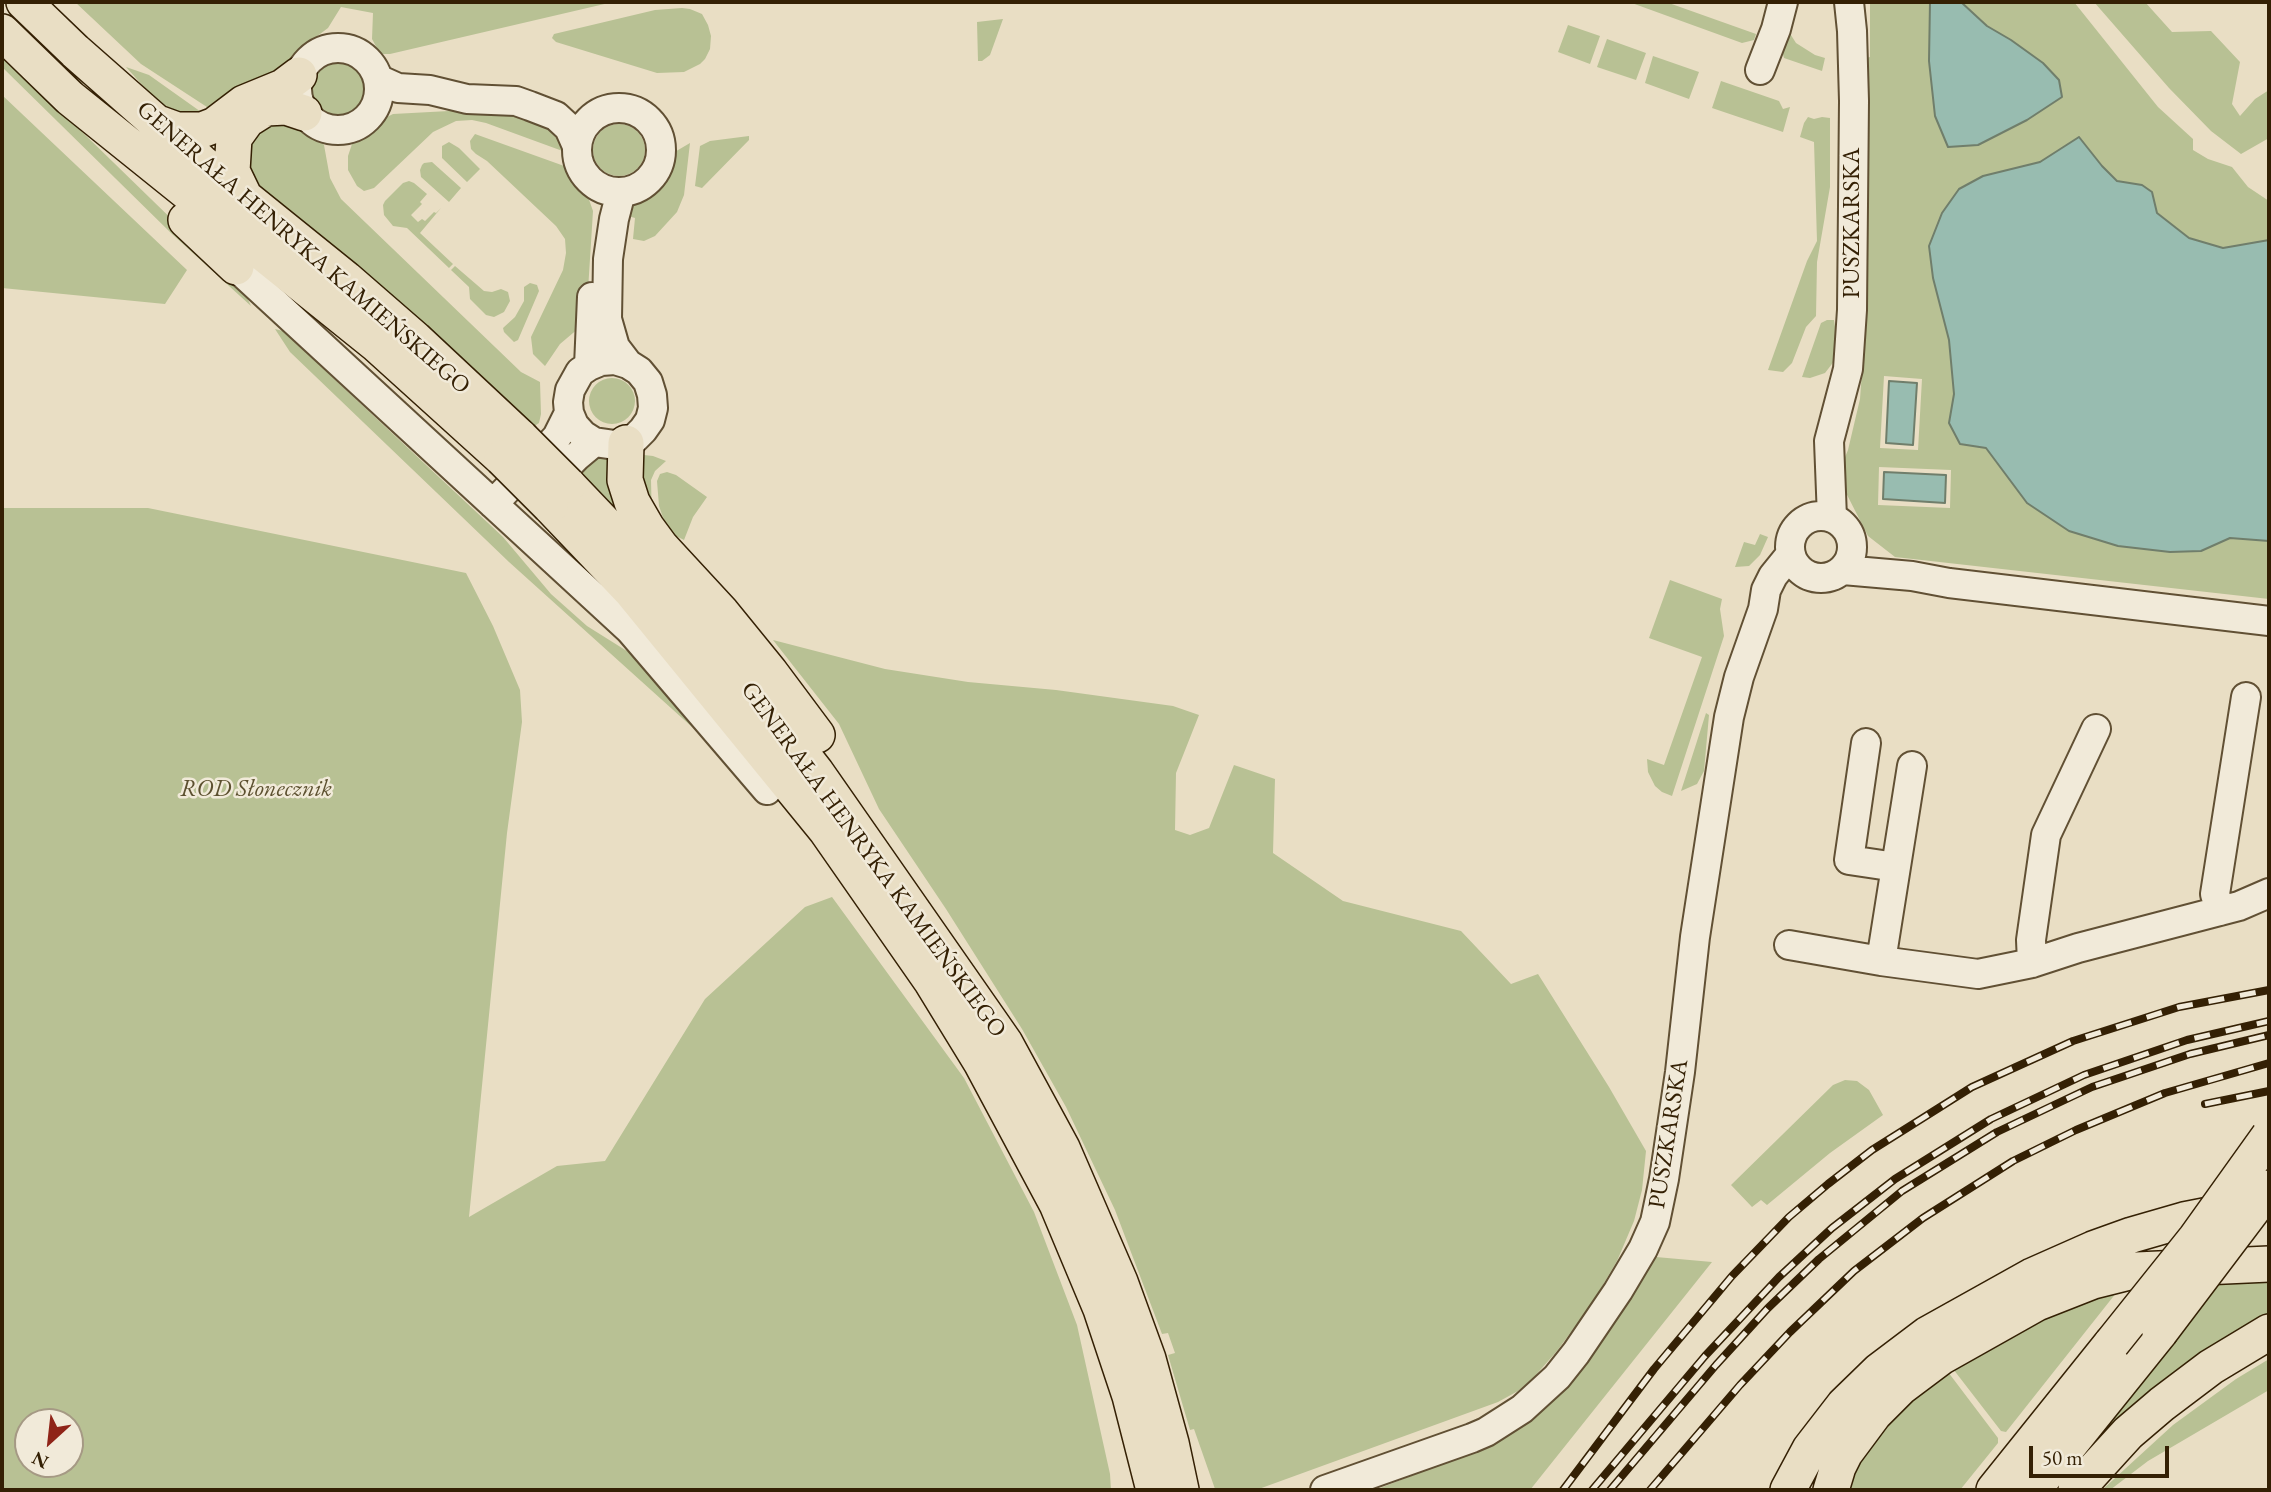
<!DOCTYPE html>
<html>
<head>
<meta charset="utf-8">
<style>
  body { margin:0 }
  #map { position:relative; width:2271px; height:1492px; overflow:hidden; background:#e9dec4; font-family:"EB Garamond",serif }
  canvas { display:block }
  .frame { position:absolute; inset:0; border:4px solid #342004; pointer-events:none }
  .north { position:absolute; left:14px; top:1408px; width:70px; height:70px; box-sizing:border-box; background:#f1ead9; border:2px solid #a59984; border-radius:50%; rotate:207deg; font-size:19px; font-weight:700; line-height:28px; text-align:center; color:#342004 }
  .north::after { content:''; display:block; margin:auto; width:24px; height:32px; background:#8f2418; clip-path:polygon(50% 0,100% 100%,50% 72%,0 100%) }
  .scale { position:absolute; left:2029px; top:1446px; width:140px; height:32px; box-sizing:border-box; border:4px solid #342004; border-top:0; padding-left:9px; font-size:21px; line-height:24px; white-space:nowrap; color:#342004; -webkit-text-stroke:5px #f1ead9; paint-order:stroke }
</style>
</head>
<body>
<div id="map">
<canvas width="2271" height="1492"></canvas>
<div class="frame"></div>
<div class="north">N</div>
<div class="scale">50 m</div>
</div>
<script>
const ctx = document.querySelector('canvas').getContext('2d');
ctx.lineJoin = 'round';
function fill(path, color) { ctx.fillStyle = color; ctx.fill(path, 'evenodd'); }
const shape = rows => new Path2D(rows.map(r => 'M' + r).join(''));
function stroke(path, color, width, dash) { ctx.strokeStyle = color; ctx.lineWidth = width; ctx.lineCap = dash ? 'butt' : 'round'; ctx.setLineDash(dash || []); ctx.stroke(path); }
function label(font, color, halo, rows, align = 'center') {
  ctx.font = font + ' "EB Garamond",serif'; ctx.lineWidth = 5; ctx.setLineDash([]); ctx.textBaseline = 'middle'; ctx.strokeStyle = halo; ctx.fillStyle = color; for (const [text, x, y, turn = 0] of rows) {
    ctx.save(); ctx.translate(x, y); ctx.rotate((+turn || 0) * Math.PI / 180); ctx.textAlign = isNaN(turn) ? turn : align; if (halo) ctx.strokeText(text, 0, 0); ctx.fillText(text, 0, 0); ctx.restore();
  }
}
const green = shape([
  [75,2,613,2,390,54,383,54,378,50,372,39,373,13,341,7,328,28,300,49,283,72,210,109,141,64],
  [1629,2,1666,2,1756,34,1754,40,1742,43],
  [1870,2,1930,2,1929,61,1935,115,1948,147,2011,40,1987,26,1961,2,2074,2,2158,107,2193,139,2193,150,2208,159,2232,167,2248,187,2269,201,2269,240,2223,248,2189,238,2157,213,2151,192,2142,185,2118,181,2102,166,2079,138,2040,162,1983,176,1929,246,1933,278,1949,340,1954,394,1949,423,1986,448,2027,503,2069,531,2118,546,2170,552,2201,551,2230,538,2269,541,2269,599,1895,557,1868,536,1842,485,1835,481,1848,450,1860,399,1863,358,1866,58,1870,57],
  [1884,376,1922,379,1918,450,1880,448],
  [1879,467,1951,470,1950,508,1878,505],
  [2094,2,2145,2,2172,32,2211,31,2240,62,2232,104,2240,116,2255,99,2269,90,2269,138,2241,154,2211,131,2169,88],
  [682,8,690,9,702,14,708,25,711,36,710,49,705,59,700,64,684,72,657,73,556,42,552,38,554,34,655,10],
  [1003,19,990,55,982,61,978,61,977,22],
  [1568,25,1600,36,1590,64,1558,52],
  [1789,32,1796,43,1815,55,1825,58,1822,71,1784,58,1782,51],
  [1607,39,1646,53,1636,80,1597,67],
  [2,54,225,271,242,287,251,306,172,234,2,67],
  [1653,56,1699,72,1689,99,1645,83],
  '312 89a27 27 0 1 1 54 0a27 27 0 1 1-54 0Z',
  [126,67,149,75,211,119,171,117],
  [1721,81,1779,101,1783,109,1790,107,1783,132,1712,108],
  [2,95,187,270,165,304,2,288],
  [449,111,545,117,568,153,486,123,472,120,456,121,433,132,374,188,364,191,357,186,348,170,348,156,352,144,360,134,377,122,393,114],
  [1808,117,1814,119,1822,117,1830,118,1830,187,1817,262,1816,316,1806,327,1792,363,1783,372,1768,370,1807,261,1817,241,1814,142,1800,137,1804,123],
  [296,119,319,138,324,145,330,178,341,199,521,372,540,382,541,414,539,423,533,427,246,179,251,125],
  '593 150a26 26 0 1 1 52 0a26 26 0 1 1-52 0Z',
  [475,134,567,167,586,191,593,211,586,322,560,344,545,366,533,354,531,337,563,270,566,253,565,239,556,226,487,161,476,154,471,149,470,141],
  [749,136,749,140,702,188,695,186,700,146,710,141],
  [449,142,459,148,480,169,467,182,442,158,442,146],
  [690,143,684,195,677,212,655,236,644,241,633,239,635,218,628,216,632,206,660,179,673,153],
  [432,162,461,188,449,202,421,177,420,170,422,165,424,163],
  [409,181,414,183,427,194,420,202,422,204,411,215,418,222,422,219,425,221,434,212,436,213,441,208,420,233,453,264,449,268,407,228,393,226,384,215,383,205,385,201,403,183],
  [455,266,484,291,492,292,501,289,508,292,510,301,504,312,494,317,486,315,470,299,469,287,451,270],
  [530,283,537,285,539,291,518,340,514,342,504,332,503,328,515,317,524,301,524,287],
  [1827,320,1834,320,1838,347,1835,360,1825,373,1810,378,1802,377,1821,323],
  [275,329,283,331,503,537,551,594,587,626,630,653,702,736,509,562,290,352],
  '589 401a23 23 0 1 1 46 0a23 23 0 1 1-46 0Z',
  [644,455,653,456,666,461,655,471,651,480,652,524,637,458],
  [617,456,646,540,577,469,592,459],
  [667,472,676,475,707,497,693,517,684,540,674,535,666,526,659,506,657,481,660,474],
  [2,508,148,508,466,573,493,626,520,690,522,722,507,833,469,1217,557,1166,605,1161,705,999,805,907,832,897,964,1078,1034,1212,1077,1325,1110,1474,1111,1490,2,1490],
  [28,1422,70,1422,70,1464,28,1464],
  [1760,534,1768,537,1760,555,1749,566,1735,567,1744,542,1755,545],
  [1670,580,1722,599,1720,609,1724,636,1672,796,1662,792,1655,786,1648,772,1647,759,1664,765,1702,657,1649,638],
  [773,640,885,669,968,682,1056,690,1173,706,1199,715,1176,773,1175,830,1190,835,1209,828,1234,765,1275,779,1273,853,1343,901,1461,931,1511,984,1538,974,1609,1087,1646,1151,1642,1190,1634,1221,1617,1261,1593,1302,1557,1351,1534,1377,1518,1391,1498,1402,1256,1490,1215,1489,1194,1429,1190,1430,1168,1355,1175,1353,1168,1333,1162,1334,1115,1210,1066,1107,1022,1029,946,909,879,809,839,724],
  [1706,713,1709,715,1704,771,1697,784,1681,791],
  [1845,1080,1857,1081,1869,1090,1883,1115,1830,1153,1767,1205,1761,1200,1752,1207,1731,1185,1833,1085],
  [1656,1257,1712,1262,1530,1490,1375,1490,1478,1450,1596,1341],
  [2269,1273,2269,1317,2067,1480,2058,1490,2053,1490,2223,1274],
  [2124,1283,2006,1432,2001,1431,1950,1365,2010,1330],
  [2269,1359,2269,1390,2148,1461,2110,1490,2102,1490,2173,1425,2236,1379],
  [1945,1368,1998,1438,1998,1443,1960,1490,1841,1490,1865,1440]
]);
const water = shape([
  [1930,2,1961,2,1987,26,2011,40,2043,63,2059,80,2062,97,2027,120,1978,145,1948,147,1935,116,1929,61,1930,2],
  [2079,137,2102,166,2117,181,2142,185,2152,192,2157,213,2189,238,2223,248,2269,240,2269,541,2230,538,2201,551,2170,552,2118,546,2069,531,2027,503,1986,448,1960,444,1949,423,1954,394,1949,340,1933,278,1929,246,1942,213,1959,189,1983,176,2040,162,2079,137],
  [1889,381,1917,383,1913,445,1886,443,1889,381],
  [1884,472,1946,475,1945,503,1883,499,1884,472]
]);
const minor = shape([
  '297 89a41 41 0 1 1 82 0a41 41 0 1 1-82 0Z',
  [1760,70,1776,29,1783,2],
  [378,79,398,88,430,90,467,99,516,101,530,106,556,116,569,128,577,146],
  '577 150a42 42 0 1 1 84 0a42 42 0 1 1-84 0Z',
  [621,192,614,219,608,259,607,319,615,347,628,364,639,371,648,382,652,395,653,408,650,420,643,430,634,439,615,445,594,442,583,435,574,425,569,413,568,402,570,390,580,372,589,366,601,361,615,360,628,364],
  [236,267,630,630,767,790],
  [589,366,592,297],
  [544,490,576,457,594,442],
  [493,504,557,437,569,413],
  '1790 547a31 31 0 1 1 62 0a31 31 0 1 1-62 0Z',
  [1832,518,1829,441,1848,369,1852,310,1854,101,1852,31,1849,2],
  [1843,570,1912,576,1949,583,2269,621],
  [1866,743,1849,860,1896,867],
  [2220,911,2215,894,2246,697],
  [1789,945,1881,961,1978,974,2032,963,2078,948,2239,906,2269,893],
  [1881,961,1912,766],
  [2032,963,2031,940,2046,835,2096,729],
  [1325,1490,1472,1438,1486,1432,1522,1409,1557,1377,1576,1353,1618,1291,1643,1249,1655,1222,1664,1179,1680,1072,1695,937,1729,717,1739,677,1763,609,1766,590,1773,576,1790,555]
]);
const major = shape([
  [24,2,75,51,201,162,346,279,415,339,521,438],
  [2,32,70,98,376,344,502,458],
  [155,122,177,130,202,130,215,125,244,103,283,87,299,75],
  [245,198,232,171,234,138,247,120,266,108,286,107,304,113],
  [186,220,236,267],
  [626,443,625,480,632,502,647,528,661,547,722,613,770,672,817,735],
  [568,485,630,550,732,665,816,772,1005,1043,1062,1148,1120,1282,1148,1359,1171,1443,1181,1490],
  [550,506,631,591,826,830,932,982,981,1062,1057,1204,1101,1309,1130,1396,1154,1490],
  [1788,1490,1810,1449,1844,1405,1879,1371,1928,1334,2032,1276,2093,1249,2132,1235,2184,1220,2235,1210],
  [1831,1490,1838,1467,1845,1453,1874,1414,1901,1387,1941,1357,2037,1303,2093,1281,2137,1270,2269,1264],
  [1994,1490,2112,1343],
  [2033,1490,2160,1332],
  [2076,1490,2128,1433,2162,1404,2211,1367,2269,1332]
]);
const rail = shape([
  [2205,1104,2269,1091],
  [1563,1490,1654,1369,1732,1276,1789,1217,1828,1184,1872,1150,1972,1087,2073,1041,2179,1007,2269,990],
  [1592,1490,1705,1356,1779,1277,1832,1228,1895,1179,1991,1119,2084,1075,2187,1040,2269,1021],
  [1610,1490,1716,1365,1768,1308,1819,1259,1902,1191,1997,1132,2092,1087,2190,1054,2269,1035],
  [1650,1490,1740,1385,1790,1332,1854,1271,1923,1218,2013,1161,2076,1130,2165,1093,2269,1063]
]);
const majorBridge = shape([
  [521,438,568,485],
  [502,458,550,506],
  [2160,1332,2269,1188],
  [2112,1343,2196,1238,2269,1136]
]);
const streetNames = [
  ["PUSZKARSKA",1852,223,-90],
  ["GENERAŁA HENRYKA KAMIEŃSKIEGO",303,248,41],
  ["GENERAŁA HENRYKA KAMIEŃSKIEGO",873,860,54],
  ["PUSZKARSKA",1669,1134,-81]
];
const parkNames = [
  ["ROD Słonecznik",256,789]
];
fill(green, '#b8c194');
fill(water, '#98bcb0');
stroke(water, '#707e6b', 2);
stroke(minor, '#615034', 32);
stroke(major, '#342004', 38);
stroke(minor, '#f1ead9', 28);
stroke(major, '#e9dec4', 35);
stroke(rail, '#342004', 8);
stroke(rail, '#f1ead9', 5, [16]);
stroke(majorBridge, '#342004', 38, []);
stroke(majorBridge, '#e9dec4', 35);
label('24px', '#342004', '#f1ead9', streetNames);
label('italic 24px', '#5c502f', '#f1ead9', parkNames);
</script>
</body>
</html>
